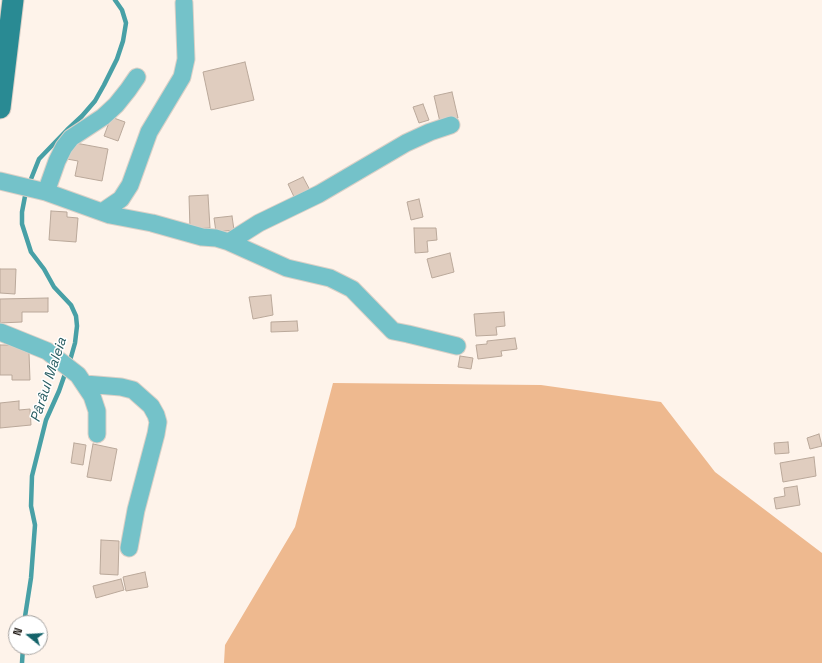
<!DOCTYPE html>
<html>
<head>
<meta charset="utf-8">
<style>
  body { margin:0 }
  #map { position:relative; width:822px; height:663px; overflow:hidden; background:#fef3ea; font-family:"Space Grotesk",sans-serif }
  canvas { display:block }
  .north { position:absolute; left:8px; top:615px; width:40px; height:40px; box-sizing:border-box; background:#fff; border:1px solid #a5a2a0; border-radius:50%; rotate:288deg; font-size:11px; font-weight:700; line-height:16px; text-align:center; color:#1d1712 }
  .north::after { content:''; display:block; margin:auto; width:14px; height:18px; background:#14636a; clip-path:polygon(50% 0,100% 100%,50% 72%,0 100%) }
</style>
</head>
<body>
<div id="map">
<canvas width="822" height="663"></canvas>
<div class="north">N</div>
</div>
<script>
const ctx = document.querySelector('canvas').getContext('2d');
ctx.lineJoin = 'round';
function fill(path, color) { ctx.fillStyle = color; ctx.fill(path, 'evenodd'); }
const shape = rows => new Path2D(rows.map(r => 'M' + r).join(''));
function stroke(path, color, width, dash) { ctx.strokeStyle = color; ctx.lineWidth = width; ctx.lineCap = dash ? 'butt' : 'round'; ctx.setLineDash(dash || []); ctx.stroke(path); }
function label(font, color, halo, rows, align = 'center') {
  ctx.font = font + ' "Space Grotesk",sans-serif'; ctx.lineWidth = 3; ctx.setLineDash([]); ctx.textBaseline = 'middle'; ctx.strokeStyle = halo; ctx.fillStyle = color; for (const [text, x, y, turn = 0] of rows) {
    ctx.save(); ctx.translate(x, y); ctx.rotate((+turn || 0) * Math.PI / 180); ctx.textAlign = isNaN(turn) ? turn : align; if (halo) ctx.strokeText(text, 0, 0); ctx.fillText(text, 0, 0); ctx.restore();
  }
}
const green = shape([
  [333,383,541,385,661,402,715,472,822,553,822,663,224,663,225,645,295,527]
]);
const stream = shape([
  [29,184,39,159,67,130,82,116,95,101,104,85,117,59,123,41,126,23,122,10,115,0],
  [26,191,22,212,22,224,31,252,44,269,54,287,71,305,76,316,77,326,75,343,69,364],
  [24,623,31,578,35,525,31,506,32,476,46,420,59,391,66,371],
  [22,663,23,647]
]);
const building = shape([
  [245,62,254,100,211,110,203,72,245,62],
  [452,92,458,118,440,122,434,96,452,92],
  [423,104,429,120,419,123,413,107,423,104],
  [111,117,125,122,118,141,104,136,111,117],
  [70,142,108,149,102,181,75,176,78,161,67,159,70,142],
  [303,177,311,192,295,199,288,184,303,177],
  [208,195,210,228,190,229,189,196,208,195],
  [419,199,423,217,411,220,407,202,419,199],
  [51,211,67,212,67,217,78,218,76,242,49,240,51,211],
  [232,216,234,230,216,232,214,218,232,216],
  [414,228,436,228,437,240,427,241,428,252,415,253,414,228],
  [450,253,454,272,432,278,427,259,450,253],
  [0,269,16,269,15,294,0,293,0,269],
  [271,295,273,315,253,319,249,297,271,295],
  [48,298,48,312,22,312,22,322,0,323,0,299,48,298],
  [504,312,505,326,496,327,497,335,476,336,474,314,504,312],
  [297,321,298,331,271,332,271,322,297,321],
  [515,338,517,349,501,351,502,356,478,359,476,345,487,344,487,341,515,338],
  [0,345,20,345,29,353,30,380,12,380,12,375,0,375,0,345],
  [460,356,473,358,471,369,458,367,460,356],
  [19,401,19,410,30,409,31,425,0,428,0,403,19,401],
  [819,434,822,446,810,449,807,438,819,434],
  [788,442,789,453,775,454,774,443,788,442],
  [74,443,86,445,83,465,71,463,74,443],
  [93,444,117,449,111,481,87,477,93,444],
  [814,457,816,476,783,482,780,463,814,457],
  [797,486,800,505,776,509,774,498,785,496,784,488,797,486],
  [101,540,119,541,118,575,100,574,101,540],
  [145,572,148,587,126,591,123,577,145,572],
  [121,579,124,590,96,598,93,586,121,579]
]);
const minor = shape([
  [0,181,46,192,110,215,152,223,202,237,216,238,229,242,287,268,330,278,352,289,393,331,408,334,457,346],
  [46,192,57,161,64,147,71,138,103,117,116,105,128,90,137,77],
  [102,212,121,199,130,185,149,132,182,77,186,59,184,3],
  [229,242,259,223,319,194,406,143,430,132,451,125],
  [0,332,47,351,78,375,92,396,97,411,97,434],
  [85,384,121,387,133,390,151,406,156,415,158,422,156,434,136,510,129,548]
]);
const major = shape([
  [0,108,13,0]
]);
const waterNames = [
  ["Pârâul Maleia",49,380,-72]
];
fill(green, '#eeb98f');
stroke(stream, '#48a0a6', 4.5);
fill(building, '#e0cdbf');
stroke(building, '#baa89a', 1);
stroke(minor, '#dad0c7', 19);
stroke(major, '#dad0c7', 23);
stroke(minor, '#74c2c9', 17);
stroke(major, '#298a93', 21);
label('italic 14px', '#275c61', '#fff', waterNames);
</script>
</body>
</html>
